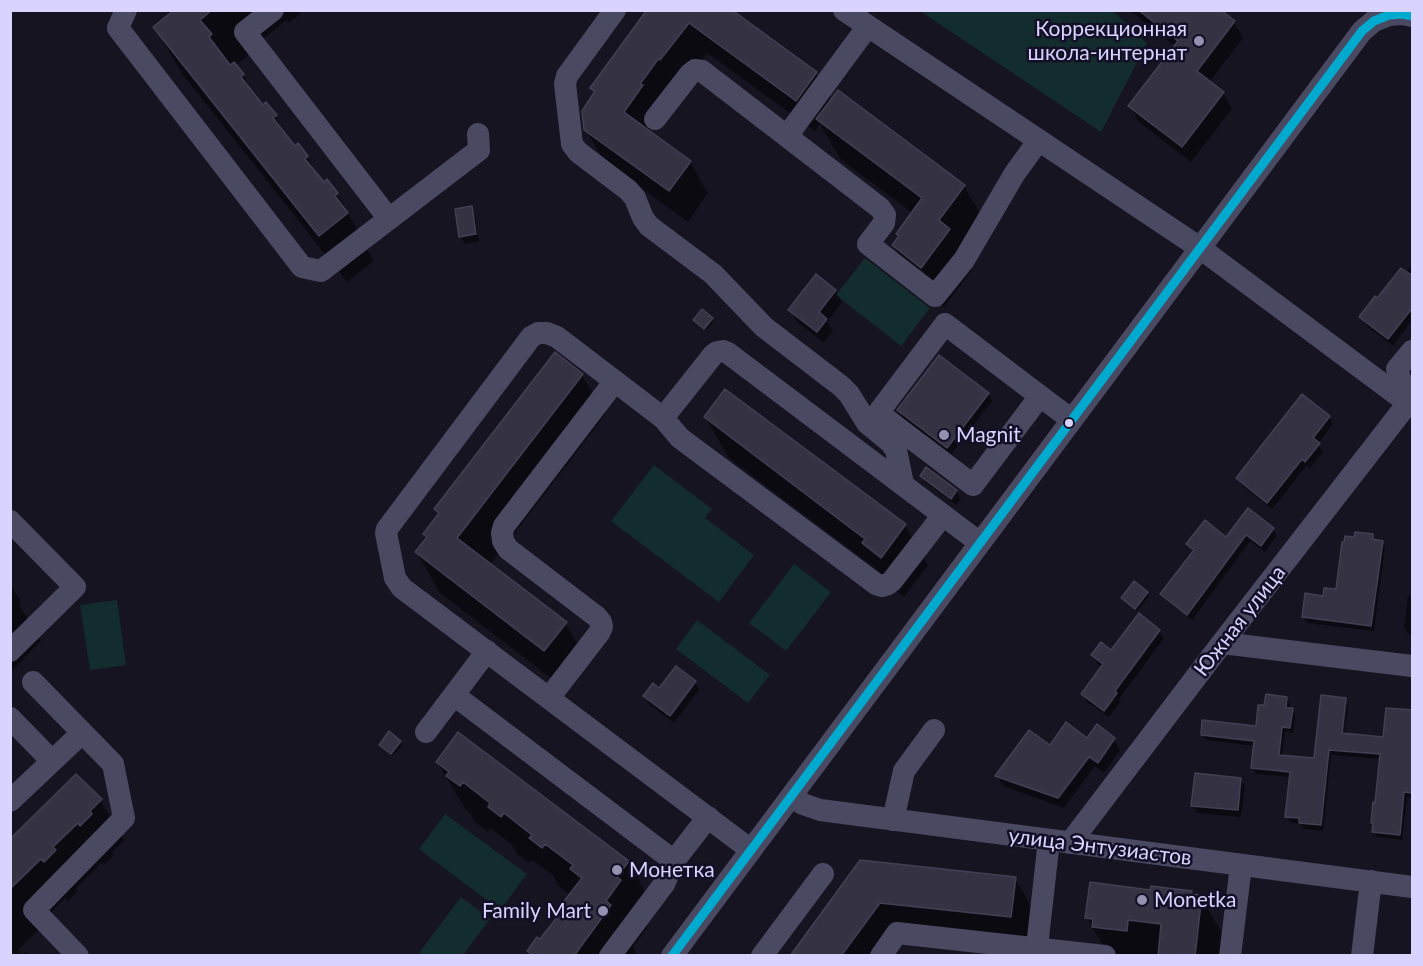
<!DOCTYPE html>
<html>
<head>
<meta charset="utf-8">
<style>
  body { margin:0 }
  #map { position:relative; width:1423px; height:966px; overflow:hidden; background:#161421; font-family:Lato,sans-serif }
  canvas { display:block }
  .frame { position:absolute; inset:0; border:12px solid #d9d4ff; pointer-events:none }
</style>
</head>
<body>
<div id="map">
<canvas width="1423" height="966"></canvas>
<div class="frame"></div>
</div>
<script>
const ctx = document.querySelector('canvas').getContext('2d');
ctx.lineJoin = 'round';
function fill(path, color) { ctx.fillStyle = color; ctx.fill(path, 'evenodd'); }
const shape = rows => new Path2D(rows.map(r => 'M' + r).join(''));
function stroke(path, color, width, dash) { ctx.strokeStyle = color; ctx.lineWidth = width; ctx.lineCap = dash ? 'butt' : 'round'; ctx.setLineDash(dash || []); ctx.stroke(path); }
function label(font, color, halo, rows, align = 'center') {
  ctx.font = font + ' Lato,sans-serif'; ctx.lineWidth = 5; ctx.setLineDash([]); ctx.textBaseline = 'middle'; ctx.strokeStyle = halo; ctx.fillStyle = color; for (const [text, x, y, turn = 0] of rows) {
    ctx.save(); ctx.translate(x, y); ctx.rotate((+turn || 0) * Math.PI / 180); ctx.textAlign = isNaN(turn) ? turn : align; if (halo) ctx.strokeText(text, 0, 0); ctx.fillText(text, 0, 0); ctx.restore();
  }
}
const green = shape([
  [920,11,1113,11,1147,43,1101,132],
  [865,258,930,308,901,346,836,295],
  [654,465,712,509,705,518,754,555,719,602,611,521],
  [794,564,831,592,786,651,749,623],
  [117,600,126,665,90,670,80,605],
  [697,620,770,675,748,703,676,649],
  [445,814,527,874,500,910,419,849],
  [461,897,490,919,463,955,423,955,419,953]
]);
const shadow = shape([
  [168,10,299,10,300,14,289,23,287,20,258,43,260,46,235,66,243,75,257,100,275,116,291,144,307,157,323,184,337,194,364,241,363,242,374,261,347,282,183,75,155,28,170,16,167,11],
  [648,10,659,18,664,10,730,10,816,73,832,101,838,92,964,186,988,226,965,257,972,270,944,307,917,286,894,246,913,213,841,160,820,124,815,131,707,53,649,132,690,162,708,193,688,222,604,161,585,129,596,94,592,88],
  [1129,10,1218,10,1234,22,1243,38,1209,83,1223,93,1232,109,1191,162,1139,122,1130,106,1176,47],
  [471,208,475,216,479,241,465,244,460,236],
  [1412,264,1412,320,1393,346,1365,324,1361,317,1406,273],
  [835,291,842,302,827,322,833,331,824,343,797,322,790,310],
  [711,319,713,322,706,331,695,320],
  [555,354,582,375,605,415,490,565,565,623,589,663,568,691,440,593,417,553,428,539,425,534,439,514,436,509],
  [988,394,992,401,951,454,903,418,899,410],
  [705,417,905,525,928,565,904,597,887,584,879,571,729,458],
  [1329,417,1333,424,1318,444,1323,452,1310,468,1307,465,1272,509,1242,485,1238,478],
  [922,476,956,491,961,499,956,505,926,483],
  [1248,510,1273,529,1277,536,1265,552,1250,541,1192,620,1166,600,1162,594,1194,552,1188,544,1226,539],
  [1372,535,1375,541,1382,542,1385,547,1374,631,1307,623,1304,617,1325,597,1338,591,1356,539],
  [10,584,21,602,19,604,41,641,10,673],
  [1147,593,1149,596,1137,611,1124,601,1122,598],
  [1408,596,1412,597,1412,635,1408,634,1404,627],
  [1159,631,1164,638,1119,699,1120,702,1109,717,1087,702,1083,694,1102,667,1097,663,1093,655,1111,652],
  [695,682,699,690,674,723,649,704,645,696],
  [1286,698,1290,704,1289,709,1292,710,1295,716,1293,733,1285,732,1282,756,1316,760,1345,699,1348,705,1345,735,1384,739,1412,712,1412,798,1407,797,1402,840,1377,837,1373,831,1374,826,1372,822,1377,804,1381,759,1331,755,1323,831,1304,829,1301,824,1290,822,1287,816,1291,777,1256,774,1253,768,1255,746,1206,740,1202,735,1257,728,1266,707],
  [1344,703,1347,703,1343,740,1340,740],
  [1097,726,1114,739,1120,750,1104,773,1095,766,1064,808,1003,786,997,776,1050,747,1088,740],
  [400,742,402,745,393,756,382,748,380,745],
  [437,762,628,862,655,909,645,923,647,928,633,947,637,954,636,956,530,956,531,954,529,951,541,941,562,913,560,909,571,895,558,886,553,875,532,860,529,863,517,854,511,844,490,828,488,832,476,823,470,813,465,809],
  [577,872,587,883,577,876],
  [1240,779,1245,786,1241,817,1197,813,1193,805],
  [100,800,124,840,112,852,114,855,104,865,102,862,76,888,78,891,68,901,65,898,39,924,41,928,18,950,23,955,26,951,30,956,10,956,10,841],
  [861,861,1015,878,1033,910,1029,949,898,934,883,956,792,956],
  [1151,891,1191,892,1193,896,1201,897,1224,937,1222,956,1109,956,1087,918]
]);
const building = shape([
  [174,10,212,10,200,20,212,34,209,37,230,65,234,62,244,74,241,77,263,105,266,102,277,115,273,118,295,146,298,143,308,156,305,159,324,182,327,179,338,193,335,196,348,213,319,236,153,27,174,10],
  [732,10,817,72,796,101,689,23,660,60,659,58,640,84,643,85,624,112,691,161,669,191,584,130,582,111,595,91,590,88,646,11,732,10],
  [1138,10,1221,10,1235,21,1197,71,1224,92,1182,147,1128,106,1178,41,1138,10],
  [838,90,965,185,939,220,950,229,921,268,892,245,899,236,896,234,922,198,816,119,838,90],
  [472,206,476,234,459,237,455,209,472,206],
  [1401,268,1413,276,1413,307,1388,339,1359,317,1375,296,1377,298,1401,268],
  [816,274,836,290,819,312,827,319,817,332,788,310,816,274],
  [702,309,713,318,704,329,693,320,702,309],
  [555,352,583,374,457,538,567,622,544,651,415,552,427,537,423,534,439,513,434,509,555,352],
  [939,355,989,393,947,448,897,410,939,355],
  [725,389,906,524,881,558,862,543,865,539,704,417,725,389],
  [1302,394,1330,416,1313,438,1320,443,1305,462,1302,459,1267,503,1236,478,1302,394],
  [926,467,957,490,951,499,920,476,926,467],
  [1248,508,1274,528,1261,546,1246,535,1187,615,1160,594,1194,550,1186,544,1205,520,1226,537,1248,508],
  [1355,532,1373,534,1373,539,1383,541,1371,626,1302,617,1305,593,1323,596,1324,588,1336,589,1342,542,1344,542,1345,536,1354,537,1355,532],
  [1134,581,1148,592,1135,609,1121,598,1134,581],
  [1139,613,1160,630,1115,691,1117,693,1104,711,1081,694,1103,664,1091,655,1101,642,1111,650,1139,613],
  [676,666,696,681,670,716,643,696,653,683,659,688,676,666],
  [1266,694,1287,697,1286,708,1293,708,1290,728,1282,727,1279,755,1314,758,1321,695,1346,698,1342,733,1383,737,1386,708,1413,710,1413,793,1404,792,1400,835,1372,832,1373,823,1371,823,1373,802,1375,803,1380,754,1329,750,1321,825,1299,823,1299,818,1285,817,1290,772,1251,768,1254,741,1201,735,1202,720,1256,726,1258,705,1264,705,1266,694],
  [1066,722,1087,738,1097,724,1115,738,1098,763,1089,757,1058,798,995,776,1029,730,1050,745,1066,722],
  [389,731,401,741,391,754,379,745,389,731],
  [458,732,629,861,617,877,621,880,606,901,611,905,574,956,534,956,527,951,537,937,540,939,562,911,558,909,582,878,570,869,573,865,545,844,542,848,529,838,532,835,504,813,501,817,488,807,490,803,463,782,460,786,446,776,449,772,436,762,458,732],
  [1195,773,1241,778,1238,810,1191,806,1195,773],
  [76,774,102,799,90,811,92,814,80,826,78,823,53,847,56,850,44,862,41,859,10,889,10,839,76,774],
  [860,860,1016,877,1011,917,880,903,841,956,790,956,860,860],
  [1090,882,1150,890,1151,886,1192,891,1191,894,1202,895,1195,956,1158,956,1161,924,1128,920,1127,931,1092,927,1093,919,1085,918,1090,882]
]);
const minor = shape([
  [126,10,118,28,302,267,321,271,479,150,478,134],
  [273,10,245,32,389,219],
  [615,10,567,76,565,84,572,144,578,152,628,190,635,198,643,218,649,226,713,274,764,327,841,386,849,394,867,423,890,442,896,450,903,484],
  [844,10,1200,248,1408,403],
  [655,119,690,74,695,70,702,71,880,208,885,215,884,223,868,244,935,296,964,260,1015,173,1039,140],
  [787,136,868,26],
  [1040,396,973,485,878,413,945,324,1040,396,1072,420],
  [1408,403,1397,369,1412,351],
  [663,418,713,355,717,352,723,351,728,353,980,543],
  [10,521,75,587,10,651],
  [1222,643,1412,666],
  [33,682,113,764,124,818,34,910,78,956],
  [454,695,674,861,664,884,610,956],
  [549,698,599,633,602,627,601,622,597,617,508,549,503,541,502,533,504,526,615,381],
  [10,718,52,761],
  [426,732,487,651],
  [792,796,803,804,820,810,1412,887],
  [10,801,82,733],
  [893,820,904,771,934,730],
  [1070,843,1222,643,1408,403,1412,403],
  [751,850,402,588,395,578,386,533,387,529,531,337,538,333,547,333,557,337,663,418,680,438,876,584,882,586,888,584,892,581,943,515],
  [674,861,708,817],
  [672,956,1362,31,1374,21,1389,15,1403,14,1412,16],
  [762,956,823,874],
  [881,956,897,933,1105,956],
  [1036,956,1049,840],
  [1230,956,1241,865],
  [1362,956,1371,881]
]);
const bus1 = shape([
  [672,956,1362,31,1374,21,1389,15,1403,14,1412,16]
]);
const markers = [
  [1199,41,6,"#9591b1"],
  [1069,423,5,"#d9d4ff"],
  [944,435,6,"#9591b1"],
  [617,870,6,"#9591b1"],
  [1142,900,6,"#9591b1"],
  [603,911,6,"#9591b1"]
];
const poiNames = [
  ["Коррекционная",1187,29,"right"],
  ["школа-интернат",1187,53,"right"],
  ["Magnit",956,435],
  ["Монетка",629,870],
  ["Monetka",1154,900],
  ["Family Mart",591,911,"right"]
];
const streetNames = [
  ["Южная улица",1240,621,-52],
  ["улица Энтузиастов",1100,847,7]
];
fill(green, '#132c2d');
fill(shadow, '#0007');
fill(building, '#343243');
stroke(building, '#433f54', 1.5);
stroke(minor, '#4a4962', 22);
stroke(bus1, '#00a9ce', 9);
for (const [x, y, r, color] of markers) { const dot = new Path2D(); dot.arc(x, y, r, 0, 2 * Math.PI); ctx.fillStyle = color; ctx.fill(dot); stroke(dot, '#130f26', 2); }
label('21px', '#d9d4ff', '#130f26', poiNames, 'left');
label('21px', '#d9d4ff', '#130f26', streetNames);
</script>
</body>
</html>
